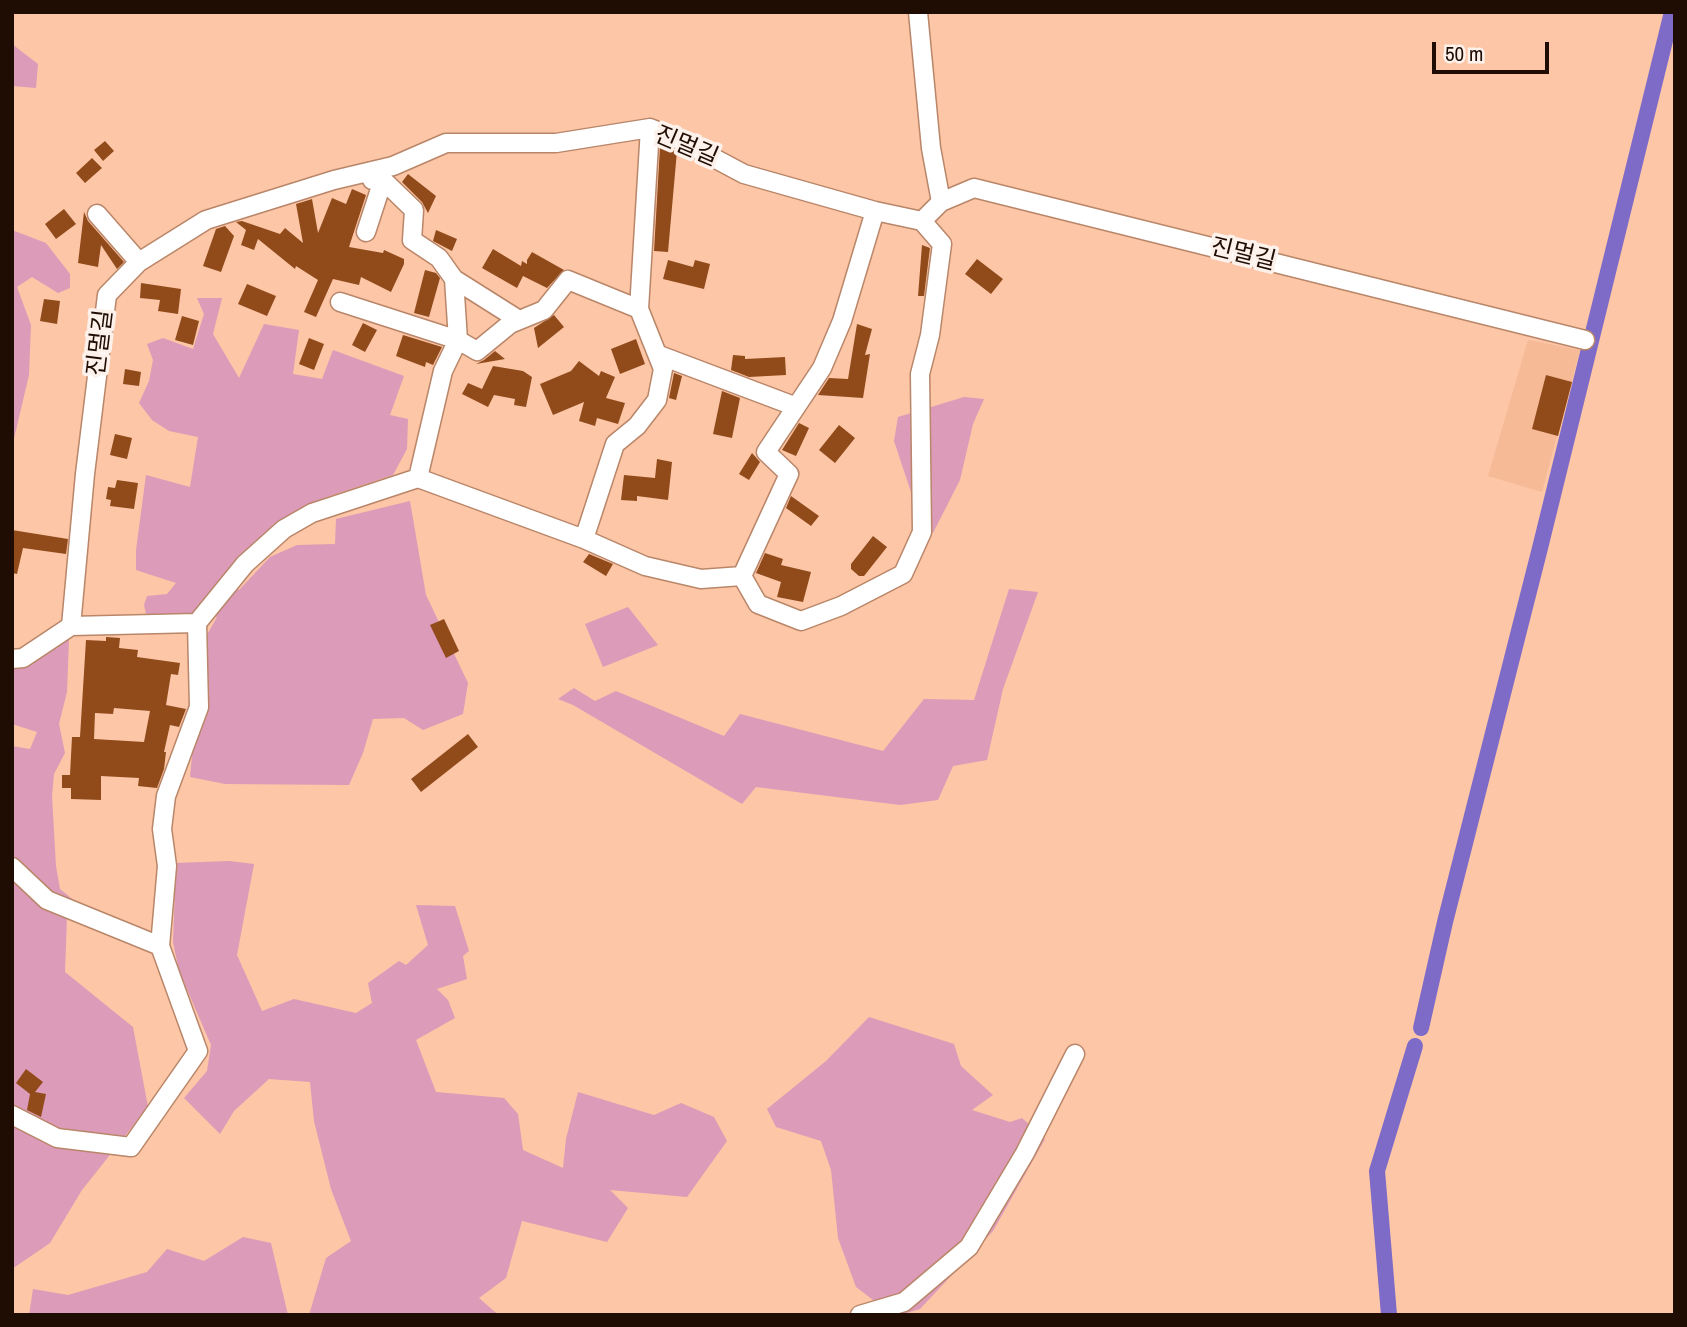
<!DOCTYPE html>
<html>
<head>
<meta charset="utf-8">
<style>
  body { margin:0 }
  #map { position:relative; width:1687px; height:1327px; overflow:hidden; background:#fcc6a7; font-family:"Archivo Narrow",sans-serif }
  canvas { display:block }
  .frame { position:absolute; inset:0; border:14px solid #1f0d03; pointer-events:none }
  .scale { position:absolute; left:1432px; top:42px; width:117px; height:32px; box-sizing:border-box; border:4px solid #1f0d03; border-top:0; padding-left:9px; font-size:21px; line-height:24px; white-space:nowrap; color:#1f0d03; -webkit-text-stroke:5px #fdf1eb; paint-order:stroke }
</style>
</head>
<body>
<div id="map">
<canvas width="1687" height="1327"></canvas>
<div class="frame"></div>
<div class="scale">50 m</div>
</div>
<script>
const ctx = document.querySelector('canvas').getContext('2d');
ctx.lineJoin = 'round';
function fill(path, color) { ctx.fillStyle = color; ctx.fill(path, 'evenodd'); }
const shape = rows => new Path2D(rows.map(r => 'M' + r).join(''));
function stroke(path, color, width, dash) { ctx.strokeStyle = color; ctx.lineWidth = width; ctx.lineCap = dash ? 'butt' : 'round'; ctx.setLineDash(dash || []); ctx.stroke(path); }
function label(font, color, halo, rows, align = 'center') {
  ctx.font = font + ' "Archivo Narrow","Noto Sans KR",sans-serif'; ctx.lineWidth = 7; ctx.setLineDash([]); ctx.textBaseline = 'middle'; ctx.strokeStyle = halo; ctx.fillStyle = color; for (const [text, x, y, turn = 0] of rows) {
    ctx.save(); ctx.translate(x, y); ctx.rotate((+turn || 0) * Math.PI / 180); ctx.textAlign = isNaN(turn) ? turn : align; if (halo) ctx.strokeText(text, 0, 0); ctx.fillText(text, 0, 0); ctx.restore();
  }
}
const built = shape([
  [1528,340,1580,350,1542,492,1488,476]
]);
const green = shape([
  [12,44,38,64,36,88,12,86],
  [12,230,46,243,70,274,70,288,58,293,32,277,17,287,31,325,29,375,12,447],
  [197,298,222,298,213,334,239,378,264,324,299,330,293,374,322,379,333,350,404,376,390,415,408,419,407,449,393,475,324,498,279,526,226,581,239,590,270,557,297,545,335,544,336,519,410,501,426,595,468,683,463,714,423,730,404,718,373,719,363,753,349,785,225,784,190,777,203,642,217,617,146,614,144,605,147,596,167,594,176,583,136,570,136,550,146,475,190,487,198,437,169,431,152,420,139,403,149,381,153,360,147,344,163,338,193,349,204,314],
  [964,397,984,399,973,424,960,480,933,533,912,495,894,441,898,417],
  [1009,589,1038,592,1003,689,987,760,953,766,938,800,900,805,756,787,742,804,573,705,558,699,574,688,595,701,616,691,724,736,740,714,883,751,924,699,974,700],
  [628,607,658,645,603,667,585,624],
  [69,639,67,692,59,724,65,753,54,774,52,796,56,866,60,889,76,902,67,916,65,972,133,1027,148,1107,82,1190,50,1243,12,1269,12,746,30,749,37,732,12,724,12,669,19,669],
  [229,861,254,864,237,955,262,1011,294,999,356,1013,372,1003,368,983,399,961,406,965,428,945,416,905,455,906,469,951,463,956,467,979,437,989,448,1000,455,1018,416,1040,436,1092,504,1098,518,1114,523,1150,563,1168,566,1139,578,1092,654,1115,681,1103,714,1117,727,1141,687,1197,610,1190,628,1208,607,1242,522,1221,506,1278,479,1298,495,1312,501,1315,309,1315,326,1258,351,1241,331,1189,314,1121,310,1082,269,1079,234,1111,220,1134,184,1098,207,1071,211,1045,179,971,173,942,176,863],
  [869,1017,954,1044,961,1066,993,1095,972,1110,1010,1122,1022,1118,1045,1139,993,1231,920,1309,900,1315,893,1315,856,1287,838,1238,831,1170,821,1141,776,1127,767,1109,826,1061],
  [243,1237,271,1243,288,1315,29,1315,33,1289,68,1295,147,1272,167,1249,204,1261]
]);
const canal = shape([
  [1421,1028,1445,922,1540,548,1672,12],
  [1389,1315,1377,1171,1415,1046]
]);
const building = shape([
  [105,141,114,151,103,161,94,150],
  [660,147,677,151,668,252,654,251],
  [92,158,102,168,85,183,76,173],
  [408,174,436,196,428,213,422,202,402,182],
  [352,189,366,195,349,247,383,253,384,250,404,259,404,264,391,292,361,277,359,285,333,279,316,317,304,312,318,280,296,266,295,269,258,239,254,250,241,245,246,230,236,222,242,221,280,234,285,228,303,243,296,204,312,199,318,233,332,198,346,204],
  [64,209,76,224,56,239,45,224],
  [84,212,88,221,124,262,117,269,101,245,98,267,78,263],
  [225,226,234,236,221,272,203,266,216,229],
  [436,230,457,239,452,251,433,241],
  [922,245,930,248,924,296,918,296],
  [493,249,521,266,522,261,527,264,527,260,532,252,564,270,547,288,523,276,517,288,482,268],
  [977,259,1003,279,991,294,965,274],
  [668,260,693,267,695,260,710,264,704,289,663,279],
  [425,270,436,273,440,278,429,317,414,313],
  [141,283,181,289,178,314,158,311,160,300,140,298],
  [247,284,276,296,267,316,238,304],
  [44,299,60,301,57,324,40,321],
  [554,315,564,327,538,348,534,328],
  [182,316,199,321,193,345,175,340],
  [363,323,377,330,365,352,352,345],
  [857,324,872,329,865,355,870,354,863,398,818,395,829,378,848,379],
  [403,335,442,347,433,365,426,362,425,367,396,356],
  [309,338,324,344,314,370,299,364],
  [636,339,645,364,620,374,611,349],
  [495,351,505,359,476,364,484,360],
  [733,355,745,356,745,359,785,357,786,375,749,377,731,370],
  [579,361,599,376,601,371,615,377,606,398,625,403,618,424,597,418,595,426,579,421,584,402,553,415,540,384,571,371],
  [493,366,523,371,532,377,526,407,514,405,515,399,494,395,488,407,462,394,468,383,482,389],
  [125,369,141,372,139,386,123,384],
  [674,373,682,376,676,400,669,398],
  [1546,375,1572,382,1558,436,1532,429],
  [722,391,740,398,732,438,713,434],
  [799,423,809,428,796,456,782,450],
  [839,425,855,438,835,463,819,450],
  [115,434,132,438,127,459,110,455],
  [752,453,760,462,749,480,739,474],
  [657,459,672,462,668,500,637,496,637,501,621,500,624,475,655,478],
  [117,480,138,483,134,509,110,506,111,500,106,499,108,487,115,488],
  [791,496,819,516,811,526,786,508],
  [12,530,68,539,66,554,23,548,17,574,12,573],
  [873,536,887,547,864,576,859,576,851,569,851,564],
  [765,553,783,559,781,565,811,572,803,602,777,597,781,582,756,573],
  [589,554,613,564,606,576,583,562],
  [444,619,459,651,446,658,430,625],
  [106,637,120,638,119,648,138,650,137,657,180,663,178,675,171,674,166,705,186,709,179,727,170,725,164,752,166,752,164,769,157,788,138,786,139,778,101,776,101,800,71,799,71,788,62,788,62,775,70,775,72,737,80,737,86,640,106,641],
  [114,708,150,711,144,742,94,739,95,713,113,714],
  [468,734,478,747,421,792,411,779],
  [26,1069,43,1082,35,1092,46,1094,41,1117,27,1110,30,1094,16,1083]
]);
const minor = shape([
  [918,12,931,148,941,202],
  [875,211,842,321,822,368,766,452,789,474,742,576,758,604,801,621,841,606,903,574,922,532,920,374,930,335,942,244,922,221],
  [97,214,139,262],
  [366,232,383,180,372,180],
  [454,279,519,320],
  [340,302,458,340,454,279,439,258,412,240,414,210,383,180],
  [659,355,794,406],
  [418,478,443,371,458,340,477,351,510,324,544,310,568,280,639,309],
  [584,539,615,444,637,426,657,400,663,369,639,309,650,128],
  [71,626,197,623,245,564,284,529,312,513,418,478,584,539,645,566,701,579,742,576],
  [12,659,23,658,71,626,85,474,107,295,139,262,206,220,334,180,393,166,446,143,556,143,650,128,680,140,744,174,875,211,922,221,941,202,974,188,1585,340],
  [12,867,47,900,160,946,198,1051,131,1147,57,1138,12,1115],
  [160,946,167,866,162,829,166,796,199,707,197,623],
  [860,1315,904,1302,969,1247,1025,1153,1075,1054]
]);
const streetNames = [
  ["진멀길",686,147,23],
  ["진멀길",1243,255,14],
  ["진멀길",101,343,-83]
];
fill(built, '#f7ba97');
fill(green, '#dc9bb8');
stroke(canal, '#7e6bc7', 16);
fill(building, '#914b1b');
stroke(minor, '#b98669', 21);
stroke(minor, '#fff', 18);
label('24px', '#1f0d03', '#fdf1eb', streetNames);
</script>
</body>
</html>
